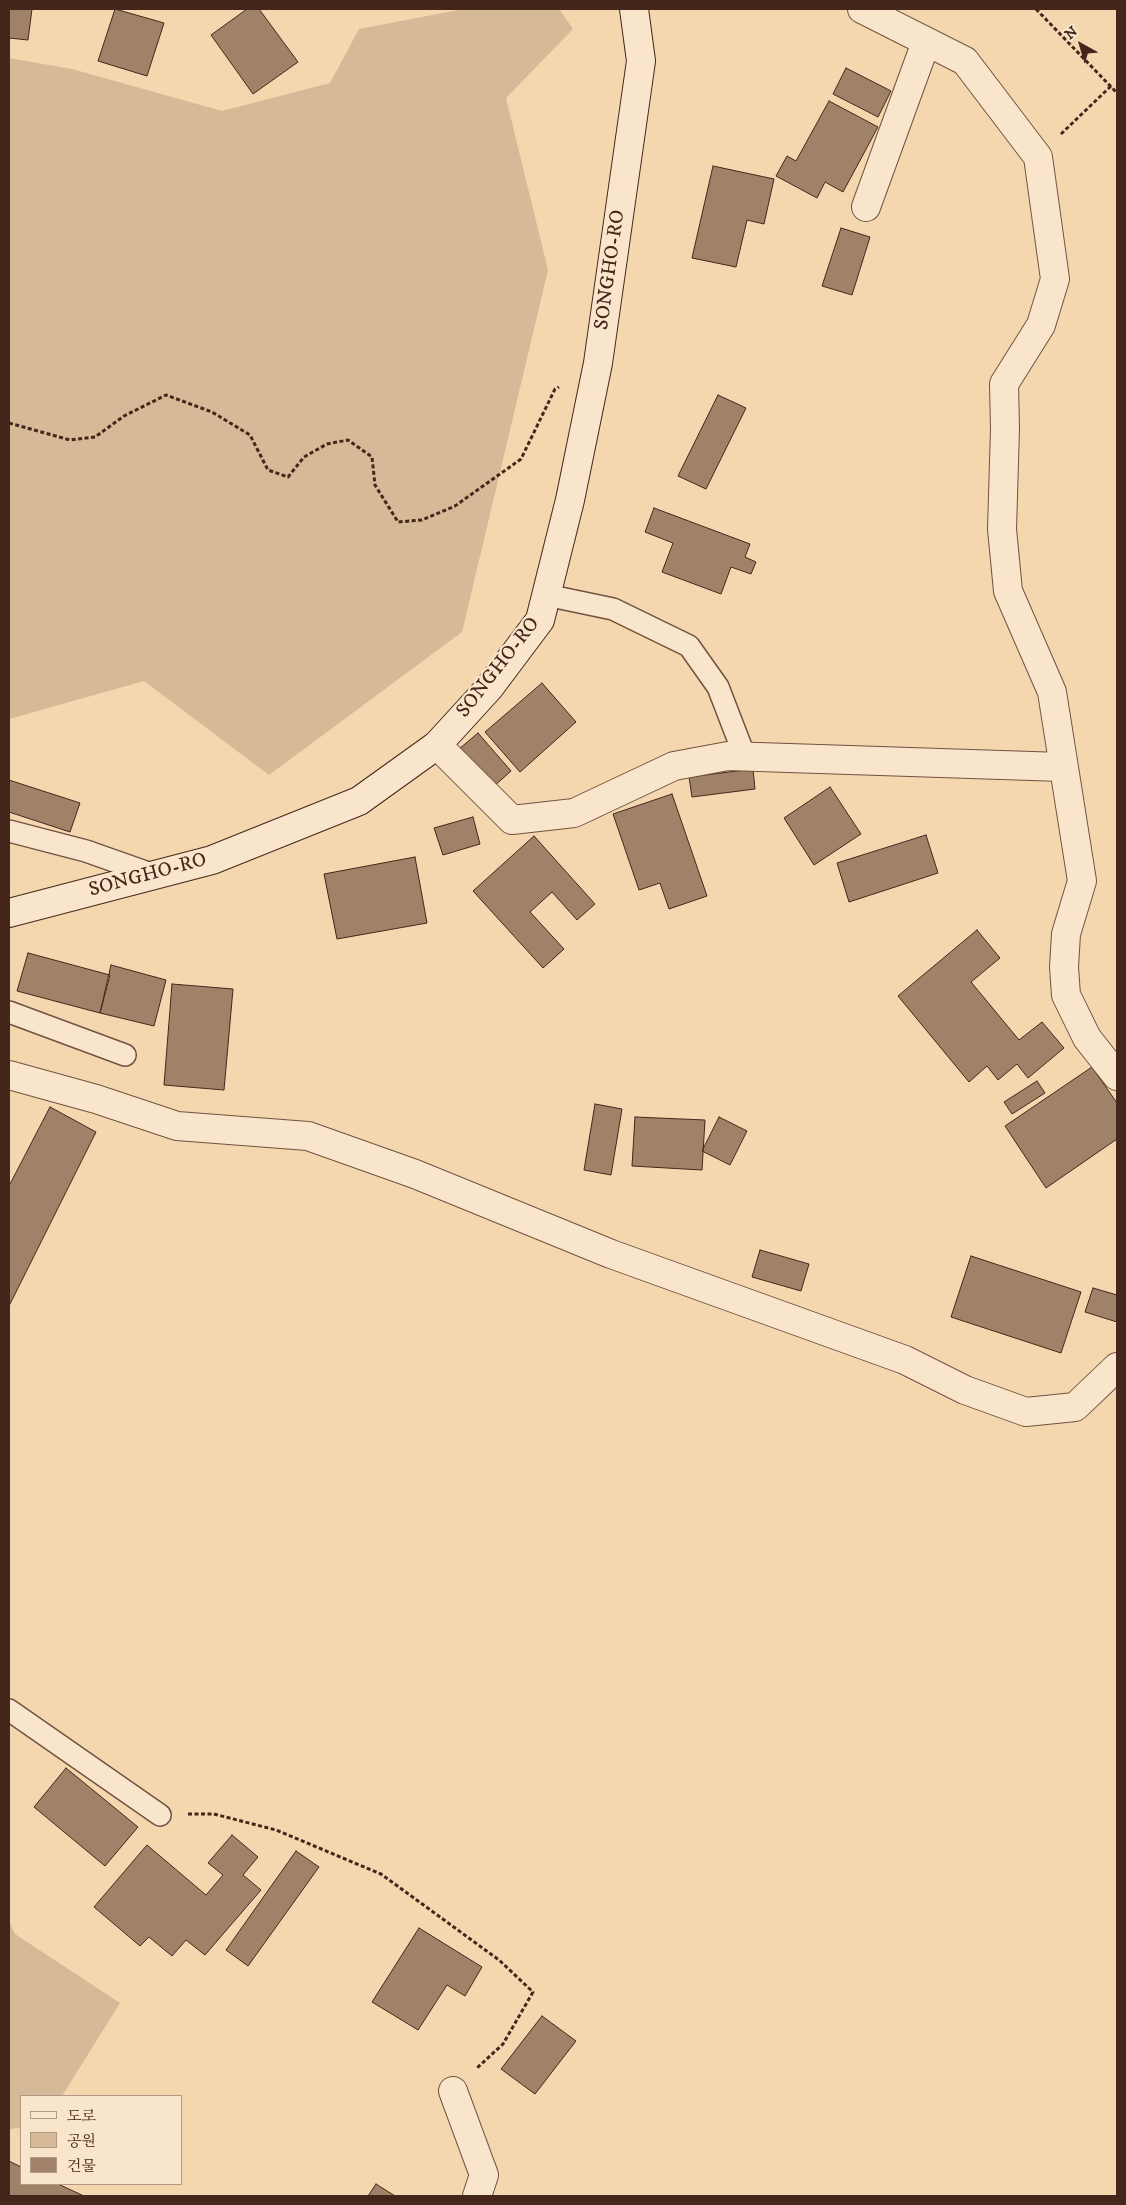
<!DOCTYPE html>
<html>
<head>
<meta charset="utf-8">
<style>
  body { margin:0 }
  #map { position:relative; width:1126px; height:2205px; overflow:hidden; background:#f4d7af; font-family:"IM FELL DW Pica","Noto Serif KR",serif }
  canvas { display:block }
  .frame { position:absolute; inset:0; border:10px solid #45261b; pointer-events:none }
  .legend { position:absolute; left:20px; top:2095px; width:162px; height:90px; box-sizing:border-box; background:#f8e5cb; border:1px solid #b09985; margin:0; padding:6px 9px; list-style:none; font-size:15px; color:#45261b }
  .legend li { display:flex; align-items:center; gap:10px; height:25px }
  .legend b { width:25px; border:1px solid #b09985 }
  .north { position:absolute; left:1056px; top:20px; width:50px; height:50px; -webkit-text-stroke:4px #f8e5cb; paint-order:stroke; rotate:321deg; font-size:14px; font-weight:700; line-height:20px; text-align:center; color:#45261b }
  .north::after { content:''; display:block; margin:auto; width:18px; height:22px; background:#45261b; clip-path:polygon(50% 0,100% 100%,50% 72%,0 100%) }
</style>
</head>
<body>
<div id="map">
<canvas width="1126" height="2205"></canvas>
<div class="frame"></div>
<ul class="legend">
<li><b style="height:6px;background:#f8e5cb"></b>도로</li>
<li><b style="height:14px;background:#d6b996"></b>공원</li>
<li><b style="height:14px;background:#a08268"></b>건물</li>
</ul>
<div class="north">N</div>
</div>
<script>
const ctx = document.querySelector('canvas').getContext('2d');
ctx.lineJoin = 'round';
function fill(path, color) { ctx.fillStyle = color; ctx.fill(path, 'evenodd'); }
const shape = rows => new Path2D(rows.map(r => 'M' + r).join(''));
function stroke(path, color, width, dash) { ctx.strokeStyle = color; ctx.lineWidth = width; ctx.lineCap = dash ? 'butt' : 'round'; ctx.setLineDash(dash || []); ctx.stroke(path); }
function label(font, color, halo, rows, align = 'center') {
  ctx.font = font + ' "IM FELL DW Pica",serif'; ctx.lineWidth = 4.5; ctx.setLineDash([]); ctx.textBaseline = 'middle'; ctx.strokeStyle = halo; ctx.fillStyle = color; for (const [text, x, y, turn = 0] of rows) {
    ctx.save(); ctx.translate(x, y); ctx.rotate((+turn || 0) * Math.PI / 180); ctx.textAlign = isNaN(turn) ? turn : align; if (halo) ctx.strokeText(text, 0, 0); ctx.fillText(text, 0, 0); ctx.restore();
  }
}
const green = shape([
  [464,9,559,9,573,29,506,98,548,270,462,632,269,775,144,681,9,719,9,58,72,69,222,111,330,83,359,29],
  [9,1921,15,1934,120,2003,62,2096,21,2096,21,2128,9,2129]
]);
const building = shape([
  [9,9,32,9,28,40,9,38,9,9],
  [115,9,164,23,147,76,98,61,115,9],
  [247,9,259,9,298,62,253,94,211,35,247,9],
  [846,68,891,91,878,117,833,94,846,68],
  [829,101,878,127,843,192,825,182,817,198,776,176,787,156,796,161,829,101],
  [713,166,774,179,764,224,747,220,736,267,692,258,713,166],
  [841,228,870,237,852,295,822,286,841,228],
  [718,395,746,408,706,489,678,476,718,395],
  [654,508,750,544,745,557,756,562,751,574,731,567,721,594,662,572,673,543,645,532,654,508],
  [542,683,576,722,520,772,485,732,542,683],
  [478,733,511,771,492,788,459,749,478,733],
  [753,769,755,789,692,797,689,777,753,769],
  [9,780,80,803,70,832,9,812,9,780],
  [830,787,861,834,814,865,784,818,830,787],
  [672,794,707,896,669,909,660,883,639,890,613,814,672,794],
  [473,817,480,844,443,855,434,828,473,817],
  [926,835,938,873,849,902,837,863,926,835],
  [534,836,595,904,577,920,552,892,530,912,564,949,543,968,473,891,534,836],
  [415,857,427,923,337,939,324,874,415,857],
  [977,930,1000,958,971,982,1019,1040,1042,1022,1064,1048,1028,1078,1017,1064,998,1080,987,1066,969,1082,898,996,977,930],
  [28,953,110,975,100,1013,17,991,28,953],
  [111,965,166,980,154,1026,100,1013,111,965],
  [172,984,233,989,224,1090,164,1085,172,984],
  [1092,1067,1117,1103,1117,1139,1046,1188,1005,1126,1092,1067],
  [1037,1081,1045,1093,1012,1114,1004,1102,1037,1081],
  [595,1104,622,1109,611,1175,584,1170,595,1104],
  [50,1107,96,1132,9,1306,9,1186,50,1107],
  [635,1117,705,1120,702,1170,632,1166,635,1117],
  [719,1117,747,1131,730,1165,702,1151,719,1117],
  [760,1250,809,1264,801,1291,752,1277,760,1250],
  [971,1256,1081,1292,1061,1353,951,1317,971,1256],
  [1093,1288,1117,1295,1117,1322,1085,1312,1093,1288],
  [66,1768,138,1827,105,1866,34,1807,66,1768],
  [232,1835,258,1857,243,1875,261,1890,205,1955,186,1940,172,1956,149,1937,140,1946,94,1907,147,1845,206,1895,223,1875,208,1863,232,1835],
  [296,1851,319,1867,248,1966,226,1950,296,1851],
  [419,1928,482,1967,465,1996,447,1985,418,2030,372,2002,419,1928],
  [542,2016,576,2041,535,2094,501,2069,542,2016],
  [9,2161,21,2167,21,2184,58,2184,84,2196,9,2196,9,2161],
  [376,2184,395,2196,368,2196,376,2184]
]);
const path = shape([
  [1036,9,1117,93],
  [1061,134,1111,86],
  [9,423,70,440,95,437,124,416,166,395,212,412,250,435,268,470,288,477,304,457,327,444,348,440,372,457,375,485,398,522,422,520,455,506,521,459,555,389,559,387],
  [188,1814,214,1814,276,1830,381,1874,499,1960,533,1992,503,2044,477,2068]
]);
const service = shape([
  [546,595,613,609,689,646,718,687,745,757],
  [9,831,86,851,154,875],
  [9,1012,125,1055],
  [9,1710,160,1815]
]);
const minor = shape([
  [862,9,965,61,1038,157,1055,279,1041,325,1004,384,1005,429,1002,529,1008,591,1052,692,1082,881,1066,934,1064,967,1066,995,1087,1038,1117,1076],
  [866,207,926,42],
  [437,745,512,820,574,813,674,766,728,756,1062,767],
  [9,1075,96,1099,177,1126,308,1136,415,1174,611,1254,905,1360,965,1390,1026,1412,1075,1407,1117,1367],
  [453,2091,484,2175,477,2196]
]);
const secondary = shape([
  [9,913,212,860,359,801,437,745,489,688,540,620,570,500,598,363,641,61,634,9]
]);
const streetNames = [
  ["SONGHO-RO",611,270,-82],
  ["SONGHO-RO",499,668,-52],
  ["SONGHO-RO",148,876,-15]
];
fill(green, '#d6b996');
fill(building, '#a08268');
stroke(building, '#45261b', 1);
stroke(service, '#715240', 24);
stroke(minor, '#715240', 30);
stroke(secondary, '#45261b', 30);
stroke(path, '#45261b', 3, [4, 2.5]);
stroke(service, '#f8e5cb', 21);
stroke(minor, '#f8e5cb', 28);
stroke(secondary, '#f8e5cb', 28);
label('20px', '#45261b', '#f8e5cb', streetNames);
</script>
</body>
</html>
